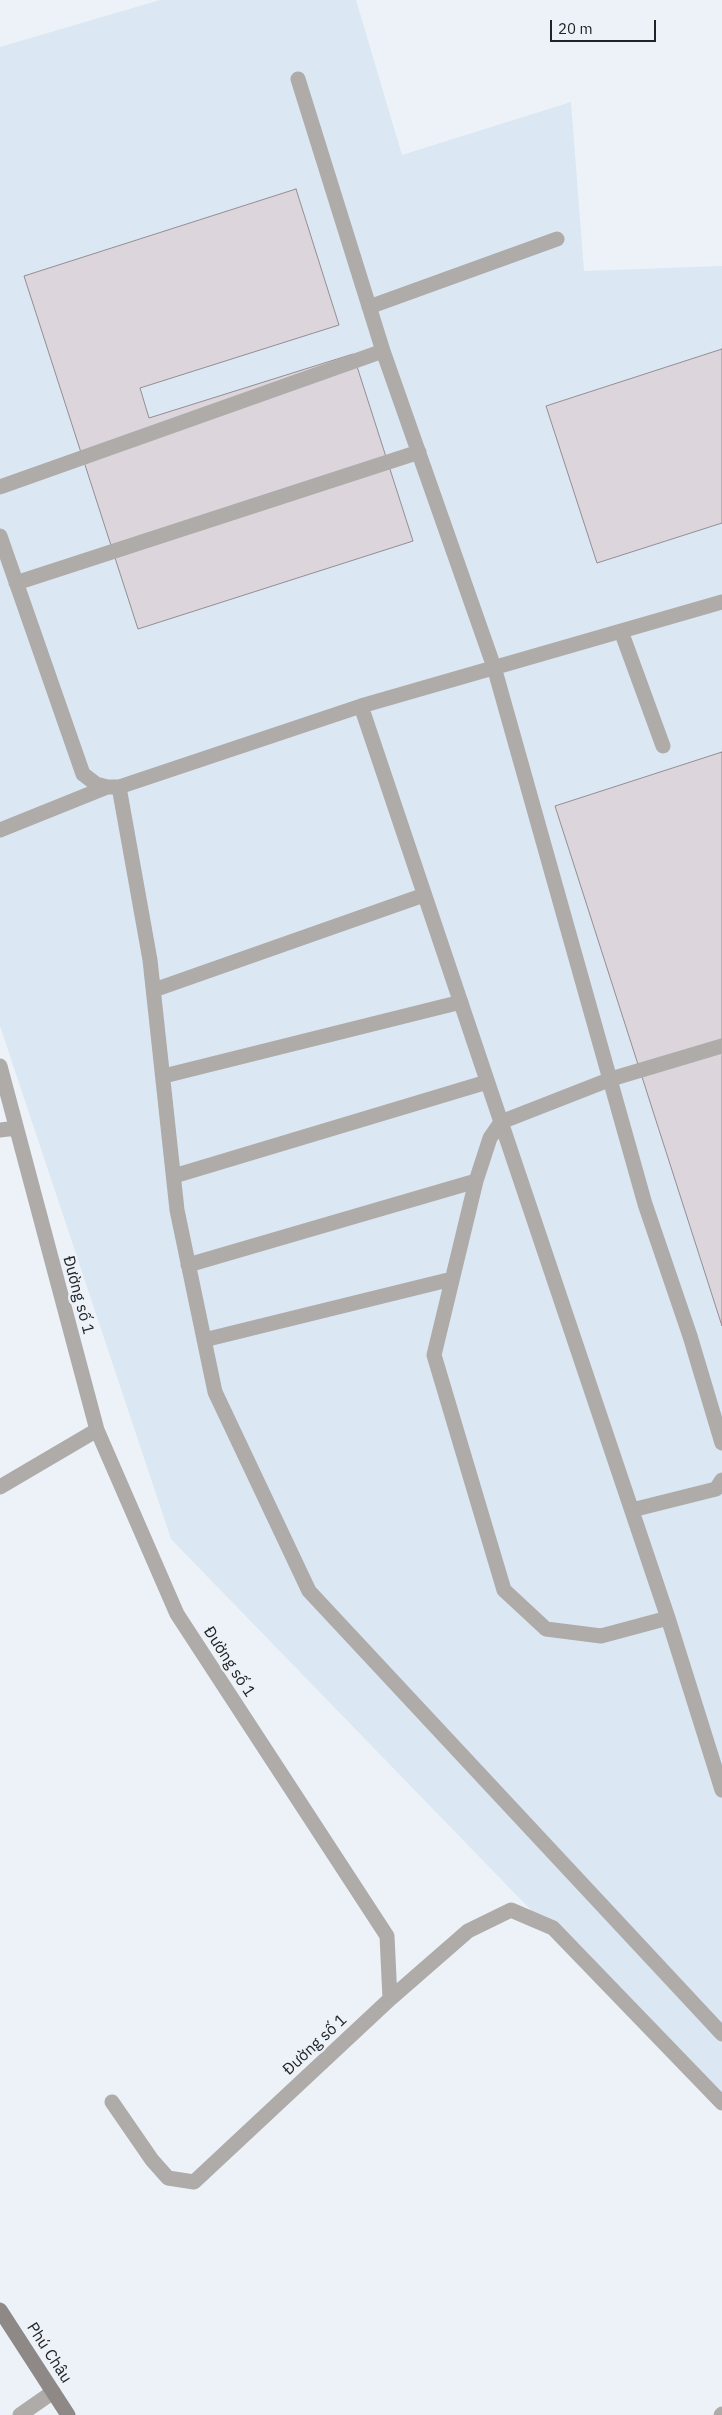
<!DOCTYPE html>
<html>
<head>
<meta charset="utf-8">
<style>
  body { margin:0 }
  #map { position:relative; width:722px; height:2415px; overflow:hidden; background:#ecf2f8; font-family:"IBM Plex Sans",sans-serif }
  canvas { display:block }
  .scale { position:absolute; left:550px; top:20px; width:106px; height:22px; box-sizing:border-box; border:2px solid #212325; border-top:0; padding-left:6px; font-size:15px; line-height:18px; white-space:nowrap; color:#212325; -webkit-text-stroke:4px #ecf2f8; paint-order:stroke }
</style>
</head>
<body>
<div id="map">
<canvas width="722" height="2415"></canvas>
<div class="scale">20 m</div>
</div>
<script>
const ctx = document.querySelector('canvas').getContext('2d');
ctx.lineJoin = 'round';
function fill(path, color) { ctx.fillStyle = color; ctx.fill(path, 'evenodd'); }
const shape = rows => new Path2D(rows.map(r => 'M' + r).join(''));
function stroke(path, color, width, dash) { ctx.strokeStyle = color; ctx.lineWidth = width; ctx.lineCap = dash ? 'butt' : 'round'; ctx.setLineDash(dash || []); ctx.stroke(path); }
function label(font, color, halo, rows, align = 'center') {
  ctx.font = font + ' "IBM Plex Sans",sans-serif'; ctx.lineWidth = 5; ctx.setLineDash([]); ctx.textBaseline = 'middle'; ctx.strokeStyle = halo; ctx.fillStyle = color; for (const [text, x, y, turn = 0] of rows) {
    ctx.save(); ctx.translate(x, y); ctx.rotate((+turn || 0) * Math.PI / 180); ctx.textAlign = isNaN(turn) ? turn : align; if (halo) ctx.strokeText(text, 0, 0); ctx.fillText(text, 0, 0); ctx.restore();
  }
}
const built = shape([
  [160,0,356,0,402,155,571,102,584,271,722,266,722,2107,171,1539,0,1026,0,47]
]);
const building = shape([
  [296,189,339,325,140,388,149,418,353,354,413,541,138,629,24,276,296,189],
  [722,349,722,523,597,563,546,406,722,349],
  [722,752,722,1326,555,806,722,752]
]);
const lane = shape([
  [298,79,383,351,494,667,645,1204,690,1336,722,1443],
  [369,307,557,239],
  [0,487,383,351],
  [0,536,83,774,96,784,107,787,119,787,361,706,722,602],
  [16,583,419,452],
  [621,631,663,746],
  [361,706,668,1618,722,1790],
  [119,787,150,960,177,1210,215,1392,309,1591,722,2034],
  [0,830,107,787],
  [154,990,424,895],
  [0,1066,97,1430,177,1614,387,1936,390,1999],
  [164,1076,461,1002],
  [0,1130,16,1128],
  [174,1176,487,1082],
  [188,1265,476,1181],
  [204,1340,452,1279],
  [0,1487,97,1430],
  [632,1510,716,1489,722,1480],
  [668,1618,601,1636,546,1629,504,1590,434,1355,476,1181,490,1138,501,1122,611,1079,722,1046],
  [112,2102,152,2160,168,2178,194,2182,390,1999,468,1931,511,1910,553,1928,722,2103]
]);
const street = shape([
  [20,2415,53,2392],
  [721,2415,722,2414]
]);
const secondary = shape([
  [0,2310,68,2415]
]);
const streetNames = [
  ["Đường số 1",78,1295,75],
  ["Đường số 1",229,1662,57],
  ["Đường số 1",315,2045,-43],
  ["Phú Châu",49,2353,57]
];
fill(built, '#dbe7f2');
fill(building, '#dcd6dc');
stroke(building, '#948e93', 1);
stroke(lane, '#aeaba9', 15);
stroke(street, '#aeaba9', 15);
stroke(secondary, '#8e8987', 15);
label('16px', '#212325', '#ecf2f8', streetNames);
</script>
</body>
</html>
